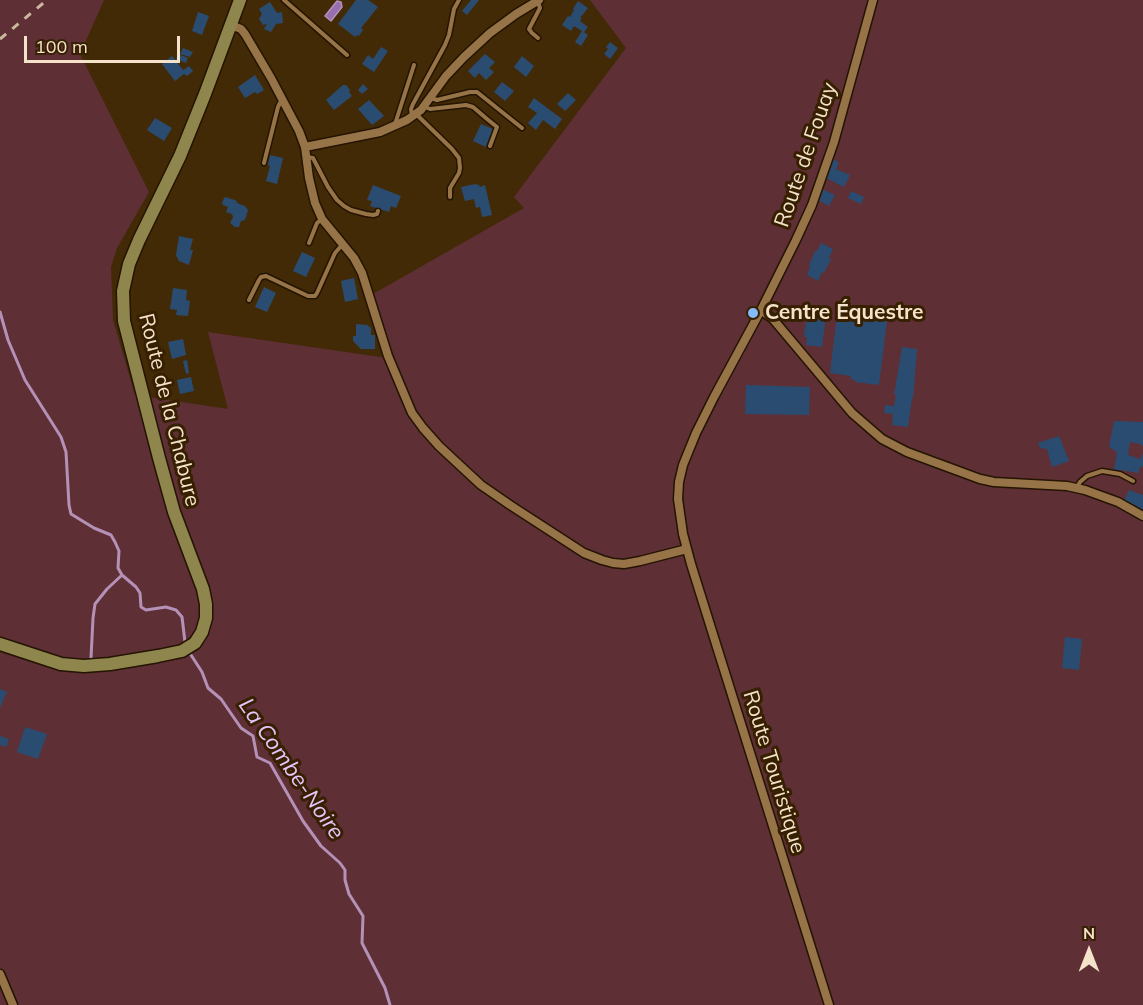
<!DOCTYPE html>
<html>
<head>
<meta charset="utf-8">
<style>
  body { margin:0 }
  #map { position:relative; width:1143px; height:1005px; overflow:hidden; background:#422a07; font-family:Mulish,sans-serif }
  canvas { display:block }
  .north { position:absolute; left:1059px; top:921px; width:60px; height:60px; -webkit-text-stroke:4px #372000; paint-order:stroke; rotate:0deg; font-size:16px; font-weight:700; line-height:24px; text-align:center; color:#f5e2cb }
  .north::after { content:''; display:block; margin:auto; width:21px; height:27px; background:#f5e2cb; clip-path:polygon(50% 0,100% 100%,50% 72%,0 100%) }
  .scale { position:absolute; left:24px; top:36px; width:156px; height:27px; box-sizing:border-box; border:3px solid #f5e2cb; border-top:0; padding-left:8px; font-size:18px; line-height:21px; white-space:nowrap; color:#f5e2cb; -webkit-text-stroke:4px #372000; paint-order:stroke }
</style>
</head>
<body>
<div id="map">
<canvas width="1143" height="1005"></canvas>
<div class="north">N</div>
<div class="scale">100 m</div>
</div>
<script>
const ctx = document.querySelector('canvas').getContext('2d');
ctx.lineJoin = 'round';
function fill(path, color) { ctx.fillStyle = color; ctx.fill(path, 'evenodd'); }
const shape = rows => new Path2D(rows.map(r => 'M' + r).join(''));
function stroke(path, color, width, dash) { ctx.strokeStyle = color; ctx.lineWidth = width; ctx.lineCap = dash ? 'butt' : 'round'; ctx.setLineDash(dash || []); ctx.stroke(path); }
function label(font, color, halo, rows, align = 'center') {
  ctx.font = font + ' Mulish,sans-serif'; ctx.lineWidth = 6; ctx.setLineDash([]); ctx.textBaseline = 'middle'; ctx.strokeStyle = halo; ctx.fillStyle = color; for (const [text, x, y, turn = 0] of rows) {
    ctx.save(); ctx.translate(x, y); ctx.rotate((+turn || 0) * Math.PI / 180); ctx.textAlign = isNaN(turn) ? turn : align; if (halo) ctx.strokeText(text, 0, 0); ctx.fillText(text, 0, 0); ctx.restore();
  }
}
const green = shape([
  [0,0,104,0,80,54,149,192,117,248,111,267,113,320,135,395,228,409,208,332,394,359,373,294,524,208,514,197,626,48,590,0,1143,0,1143,1005,0,1005]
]);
const water = shape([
  [337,1,341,2,342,7,331,21,325,16,337,1]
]);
const stream = shape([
  [0,312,8,340,25,380,61,437,66,452,69,505,71,514,94,528,111,535,115,542,119,551,118,568,122,575,136,587,140,593,141,607,146,610,166,607,176,610,182,617,185,642],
  [191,655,202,672,208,688,221,699,241,728,253,736,257,757,270,763,303,821,321,846,340,863,345,870,345,880,349,894,363,916,362,943,385,988,390,1005],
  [91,658,93,618,95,604,107,589,122,575]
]);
const building = shape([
  [356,0,368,0,378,7,361,28,363,30,359,36,357,35,355,37,338,24],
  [471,0,479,0,467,15,462,11],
  [578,1,588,8,580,18,582,18,580,21,588,27,584,32,588,35,581,46,575,42,582,31,574,26,571,31,562,25,568,16,570,17,574,10,573,9],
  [270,2,277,13,282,12,283,23,276,24,271,32,264,29,267,24,263,25,259,19,262,14,259,9],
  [198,12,209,16,202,35,192,31],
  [610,42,618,48,610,59,604,54,608,49,606,47],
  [381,47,388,51,374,72,362,64,368,55,373,59],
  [183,48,193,52,190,57,180,54],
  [178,54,188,58,186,63,176,59],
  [485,54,495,62,489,68,494,72,486,80,479,73,475,78,468,71],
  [172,56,183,70,189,66,193,71,187,76,184,74,175,81,162,64],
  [522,56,534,66,526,77,514,67],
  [255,75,264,90,257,94,255,92,245,98,238,87],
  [502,82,514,91,505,101,494,92],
  [363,84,368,89,362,94,358,90],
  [343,85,346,85,350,90,349,92,352,96,334,110,326,100],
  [568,93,576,100,565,111,557,104],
  [534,98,562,119,555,129,543,120,536,130,528,123,537,113,528,107],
  [369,100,384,116,372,125,358,109],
  [155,118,172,128,164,141,147,130],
  [481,124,493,129,486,147,473,141],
  [270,155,283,158,277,184,266,181,270,166,268,165],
  [832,159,839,162,836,169,850,175,844,187,826,178],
  [475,184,479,185,480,187,485,185,492,215,482,217,480,207,476,208,474,199,465,201,461,187],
  [373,185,401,196,396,208,391,206,389,212,370,206,372,201,367,200],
  [822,189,835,195,829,206,818,200],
  [851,191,864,197,861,204,848,198],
  [226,197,237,201,237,203,245,206,248,210,245,220,241,221,239,227,235,227,230,223,233,217,232,214,226,212,228,207,223,205,222,203,224,198],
  [179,236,193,239,190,250,193,250,189,265,179,261,176,255],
  [821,243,833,249,829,258,831,259,824,273,822,272,818,281,807,275,810,267,809,265,815,251,817,251],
  [302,252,315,258,306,277,293,271],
  [354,278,358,299,345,302,341,281],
  [264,287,276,293,267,312,255,307],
  [173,288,187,290,186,300,190,301,188,316,176,315,177,310,170,309],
  [838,307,888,313,879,385,855,382,855,380,850,379,851,376,830,373],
  [810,314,826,316,822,347,806,345,807,337,804,337,806,321,809,322],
  [356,324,367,325,371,328,371,335,375,335,375,349,361,349,353,341,353,336,356,336],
  [183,339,186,355,172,359,168,342],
  [902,347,917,349,913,398,912,398,908,427,892,425,893,414,884,413,885,405,894,406,896,395,894,395],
  [187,360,189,373,186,374,183,361],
  [191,377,194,391,180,394,177,380],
  [746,385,810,387,809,415,745,414],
  [1114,421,1143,422,1143,446,1141,445,1140,444,1130,442,1128,455,1140,459,1143,454,1143,467,1141,466,1138,473,1121,470,1120,472,1114,470,1117,452,1109,447],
  [1059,436,1069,461,1052,467,1047,449,1040,448,1038,443],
  [1129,490,1143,495,1143,510,1124,501],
  [1065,637,1082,639,1079,670,1062,668],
  [0,689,7,692,0,708],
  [25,727,47,734,38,759,17,752],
  [0,736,9,739,6,747,0,745]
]);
const service = shape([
  [284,0,347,55],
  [538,38,532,33,529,29,540,8,538,2],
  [431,98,437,100,470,92,477,92,522,128],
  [425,107,430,109,466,105,473,107,487,119,497,127,490,146],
  [416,114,452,149,459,158,460,168,459,173,450,188,450,197],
  [412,116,411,109,413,104,445,45,449,35,454,9,459,0],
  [395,124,414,65],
  [307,157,313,158,328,187,337,200,344,206,351,210,366,214,373,215,377,214,378,211],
  [264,163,278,107,280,103,282,101],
  [309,243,317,223,322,219],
  [249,300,259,280,261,277,266,276,308,296,315,296,317,293,335,253,342,245],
  [1077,487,1080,482,1087,476,1102,471,1120,474,1133,481]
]);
const minor = shape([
  [231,25,241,29,245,34,271,78,299,131,305,147,309,178,315,203,322,219,354,258,362,273,388,356,412,413,423,428,439,446,481,485,510,505,584,553,602,560,613,563,624,564,640,561,687,549],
  [305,147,380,132,407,120,421,110,446,76,464,57,490,33,516,14,539,0],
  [761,310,773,319,852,413,882,439,907,452,980,479,994,482,1067,486,1085,490,1118,502,1143,516],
  [0,974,13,1005],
  [829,1005,691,564,683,534,678,499,679,482,683,465,696,433,714,397,761,310,796,240,812,205,834,142,873,0]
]);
const secondary = shape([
  [0,644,61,664,84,666,110,664,158,656,182,651,195,643,202,632,206,618,206,604,203,589,174,512,159,458,124,321,123,291,129,264,139,240,180,156,205,94,240,0]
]);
const rail = shape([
  [0,39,47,0]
]);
const markers = [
  [753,313,6,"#85bbfb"]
];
const streetNames = [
  ["Route de Fouay",806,155,-71],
  ["Route de la Chabure",169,410,76],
  ["Route Touristique",774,772,73]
];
const poiNames = [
  ["Centre Équestre",765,313]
];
const waterNames = [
  ["La Combe-Noire",291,769,55]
];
fill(green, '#5e2f35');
fill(water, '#996eb0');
stroke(water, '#b591b8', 1.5);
stroke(stream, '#b591b8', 3);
fill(building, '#2b4c71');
stroke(service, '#241400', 7);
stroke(minor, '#241400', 11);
stroke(secondary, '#241400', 15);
stroke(service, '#967448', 4);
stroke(minor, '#967448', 8);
stroke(secondary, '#8f864e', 12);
stroke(rail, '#cbb79d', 3, [8, 8]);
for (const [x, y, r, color] of markers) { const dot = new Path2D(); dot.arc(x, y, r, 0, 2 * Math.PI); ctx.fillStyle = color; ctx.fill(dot); stroke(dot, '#372000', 2); }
label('21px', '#f5e2cb', '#372000', streetNames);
label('bold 21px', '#f5e2cb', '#372000', poiNames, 'left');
label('italic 22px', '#e7c4fb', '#372000', waterNames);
</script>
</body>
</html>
